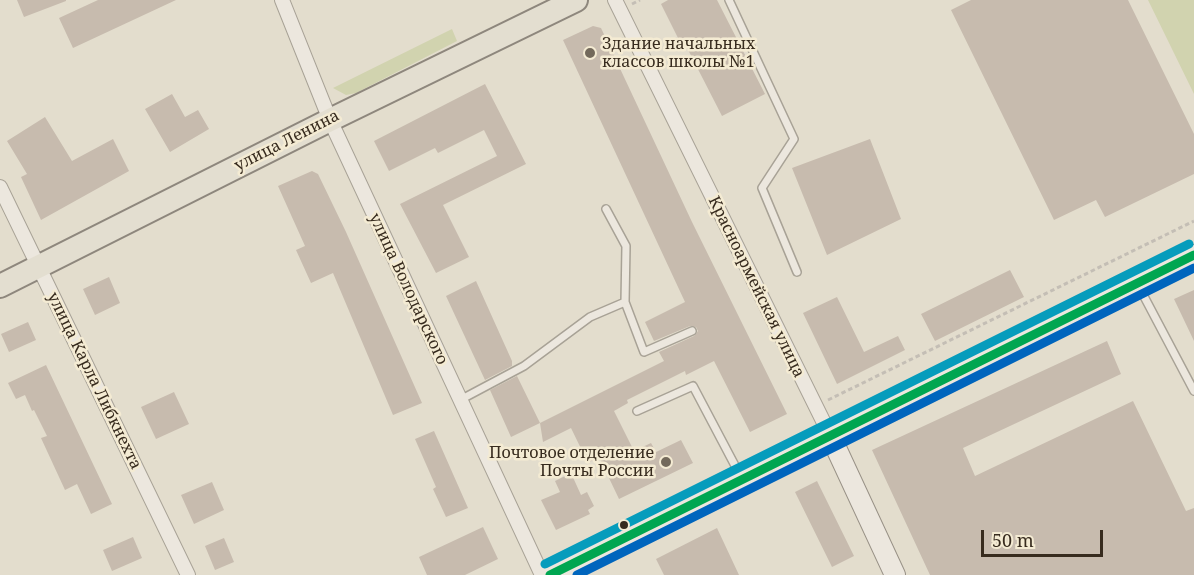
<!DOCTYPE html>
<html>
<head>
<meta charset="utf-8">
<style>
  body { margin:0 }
  #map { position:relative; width:1194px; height:575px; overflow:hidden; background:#e3ddcd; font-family:"Noto Serif",serif }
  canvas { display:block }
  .scale { position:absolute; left:981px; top:530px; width:122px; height:27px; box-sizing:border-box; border:3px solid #372b1e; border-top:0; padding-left:8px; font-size:18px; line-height:21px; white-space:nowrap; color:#372b1e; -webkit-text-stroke:4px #f4ebd3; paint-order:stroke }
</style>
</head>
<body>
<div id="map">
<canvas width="1194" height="575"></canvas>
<div class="scale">50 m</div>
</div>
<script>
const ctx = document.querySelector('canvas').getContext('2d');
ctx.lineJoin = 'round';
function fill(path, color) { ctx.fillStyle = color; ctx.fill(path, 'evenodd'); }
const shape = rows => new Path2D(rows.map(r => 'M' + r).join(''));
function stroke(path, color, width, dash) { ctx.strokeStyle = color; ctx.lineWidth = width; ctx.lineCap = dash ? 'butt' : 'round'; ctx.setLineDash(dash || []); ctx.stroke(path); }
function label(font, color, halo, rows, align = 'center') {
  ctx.font = font + ' "Noto Serif",serif'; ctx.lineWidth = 5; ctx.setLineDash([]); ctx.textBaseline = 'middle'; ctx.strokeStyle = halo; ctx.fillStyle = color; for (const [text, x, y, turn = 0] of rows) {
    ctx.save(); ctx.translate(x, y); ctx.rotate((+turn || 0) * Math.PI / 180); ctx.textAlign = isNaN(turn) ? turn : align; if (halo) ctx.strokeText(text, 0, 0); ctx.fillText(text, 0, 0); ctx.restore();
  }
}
const green = shape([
  [1148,0,1194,0,1194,94],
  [452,29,457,41,356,93,346,95,333,88]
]);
const building = shape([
  [17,0,66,0,66,1,24,17],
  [98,0,176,0,73,48,59,18],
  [668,0,717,0,765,94,722,116,682,38,679,40,661,4],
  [971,0,1128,0,1194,134,1194,174,1105,217,1096,200,1054,220,951,10],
  [593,26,601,28,692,222,787,414,750,432,714,361,686,375,685,371,627,400,628,403,614,411,634,451,651,443,656,452,681,440,693,463,619,499,599,457,588,463,571,428,543,442,540,423,664,361,659,352,694,336,698,331,696,327,690,326,654,341,645,322,685,302,563,40],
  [485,84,526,164,443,205,469,257,436,273,400,204,497,156,484,130,438,153,435,148,389,171,374,141],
  [172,94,185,117,198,110,209,129,170,152,145,109],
  [45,117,72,161,113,139,129,171,41,220,21,177,27,174,7,141],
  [870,139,901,219,827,255,792,168],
  [312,171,318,174,346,232,422,403,393,415,333,273,311,283,296,250,305,246,278,186],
  [1010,270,1024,297,935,341,921,314],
  [109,277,120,303,95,315,83,289],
  [476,281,512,361,512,366,485,380,446,296],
  [1194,290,1194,341,1174,299],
  [837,297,864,352,898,336,905,350,837,384,803,313],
  [28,322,36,340,9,352,1,334],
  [1107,341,1121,374,963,448,975,476,1133,401,1186,511,1194,508,1194,575,930,575,872,450],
  [46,365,112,504,91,514,77,484,65,490,41,438,47,436,34,410,32,411,25,395,16,399,8,383],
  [517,376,540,423,511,437,490,390],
  [174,392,189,424,156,439,141,407],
  [434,431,468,508,446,517,433,489,436,487,415,439],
  [571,473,581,495,587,492,594,506,588,510,590,514,556,530,541,500,560,492,555,481],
  [817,481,854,556,832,567,795,492],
  [212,482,224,510,194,524,181,495],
  [483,527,498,559,465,575,427,575,419,557],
  [717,528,739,575,664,575,656,559],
  [133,537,142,558,112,571,103,550],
  [224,538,234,562,215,570,205,546]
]);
const path = shape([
  [632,4,640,0],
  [828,400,1194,221]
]);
const lane = shape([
  [729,0,794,139,762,188,797,272],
  [606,209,626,246,625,302],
  [1138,285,1194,391],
  [460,400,524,366,590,317,625,302,644,352,692,331],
  [637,411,693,386,741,477]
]);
const street = shape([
  [282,0,330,120,542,575],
  [615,0,830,435],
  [0,187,188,575]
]);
const secondary = shape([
  [830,435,895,575],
  [550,575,1194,255]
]);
const primary = shape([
  [0,286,330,120,576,0]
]);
const bus1 = shape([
  [550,575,1194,255]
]);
const bus2 = shape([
  [577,575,1194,268]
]);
const bus3 = shape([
  [545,564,1189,244]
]);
const markers = [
  [590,53,6,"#73695b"],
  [666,462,6,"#73695b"],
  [624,525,5,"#372b1e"]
];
const poiNames = [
  ["Здание начальных",602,44],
  ["классов школы №1",602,62],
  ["Почтовое отделение",654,453,"right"],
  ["Почты России",654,471,"right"]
];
const streetNames = [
  ["улица Ленина",287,141,-27],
  ["Красноармейская улица",756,287,64],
  ["улица Володарского",408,289,65],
  ["улица Карла Либкнехта",94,381,64]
];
fill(green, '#d1d3af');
fill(building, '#c7bbae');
stroke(lane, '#a8a296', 10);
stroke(street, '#a8a296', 16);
stroke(secondary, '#989186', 22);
stroke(primary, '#8e877d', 26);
stroke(path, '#c4beb5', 3, [4.5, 3]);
stroke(lane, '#ece7de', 7);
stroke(street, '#ece7de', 14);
stroke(secondary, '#ece7de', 20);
stroke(primary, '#e3ded0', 22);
stroke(bus1, '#00a651', 9);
stroke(bus2, '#0065bd', 9);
stroke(bus3, '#069cbc', 9);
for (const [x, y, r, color] of markers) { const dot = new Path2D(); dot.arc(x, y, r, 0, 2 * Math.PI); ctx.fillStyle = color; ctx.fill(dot); stroke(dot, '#f4ebd3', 2); }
label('16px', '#372b1e', '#f4ebd3', poiNames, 'left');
label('16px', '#372b1e', '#f4ebd3', streetNames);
</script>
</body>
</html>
